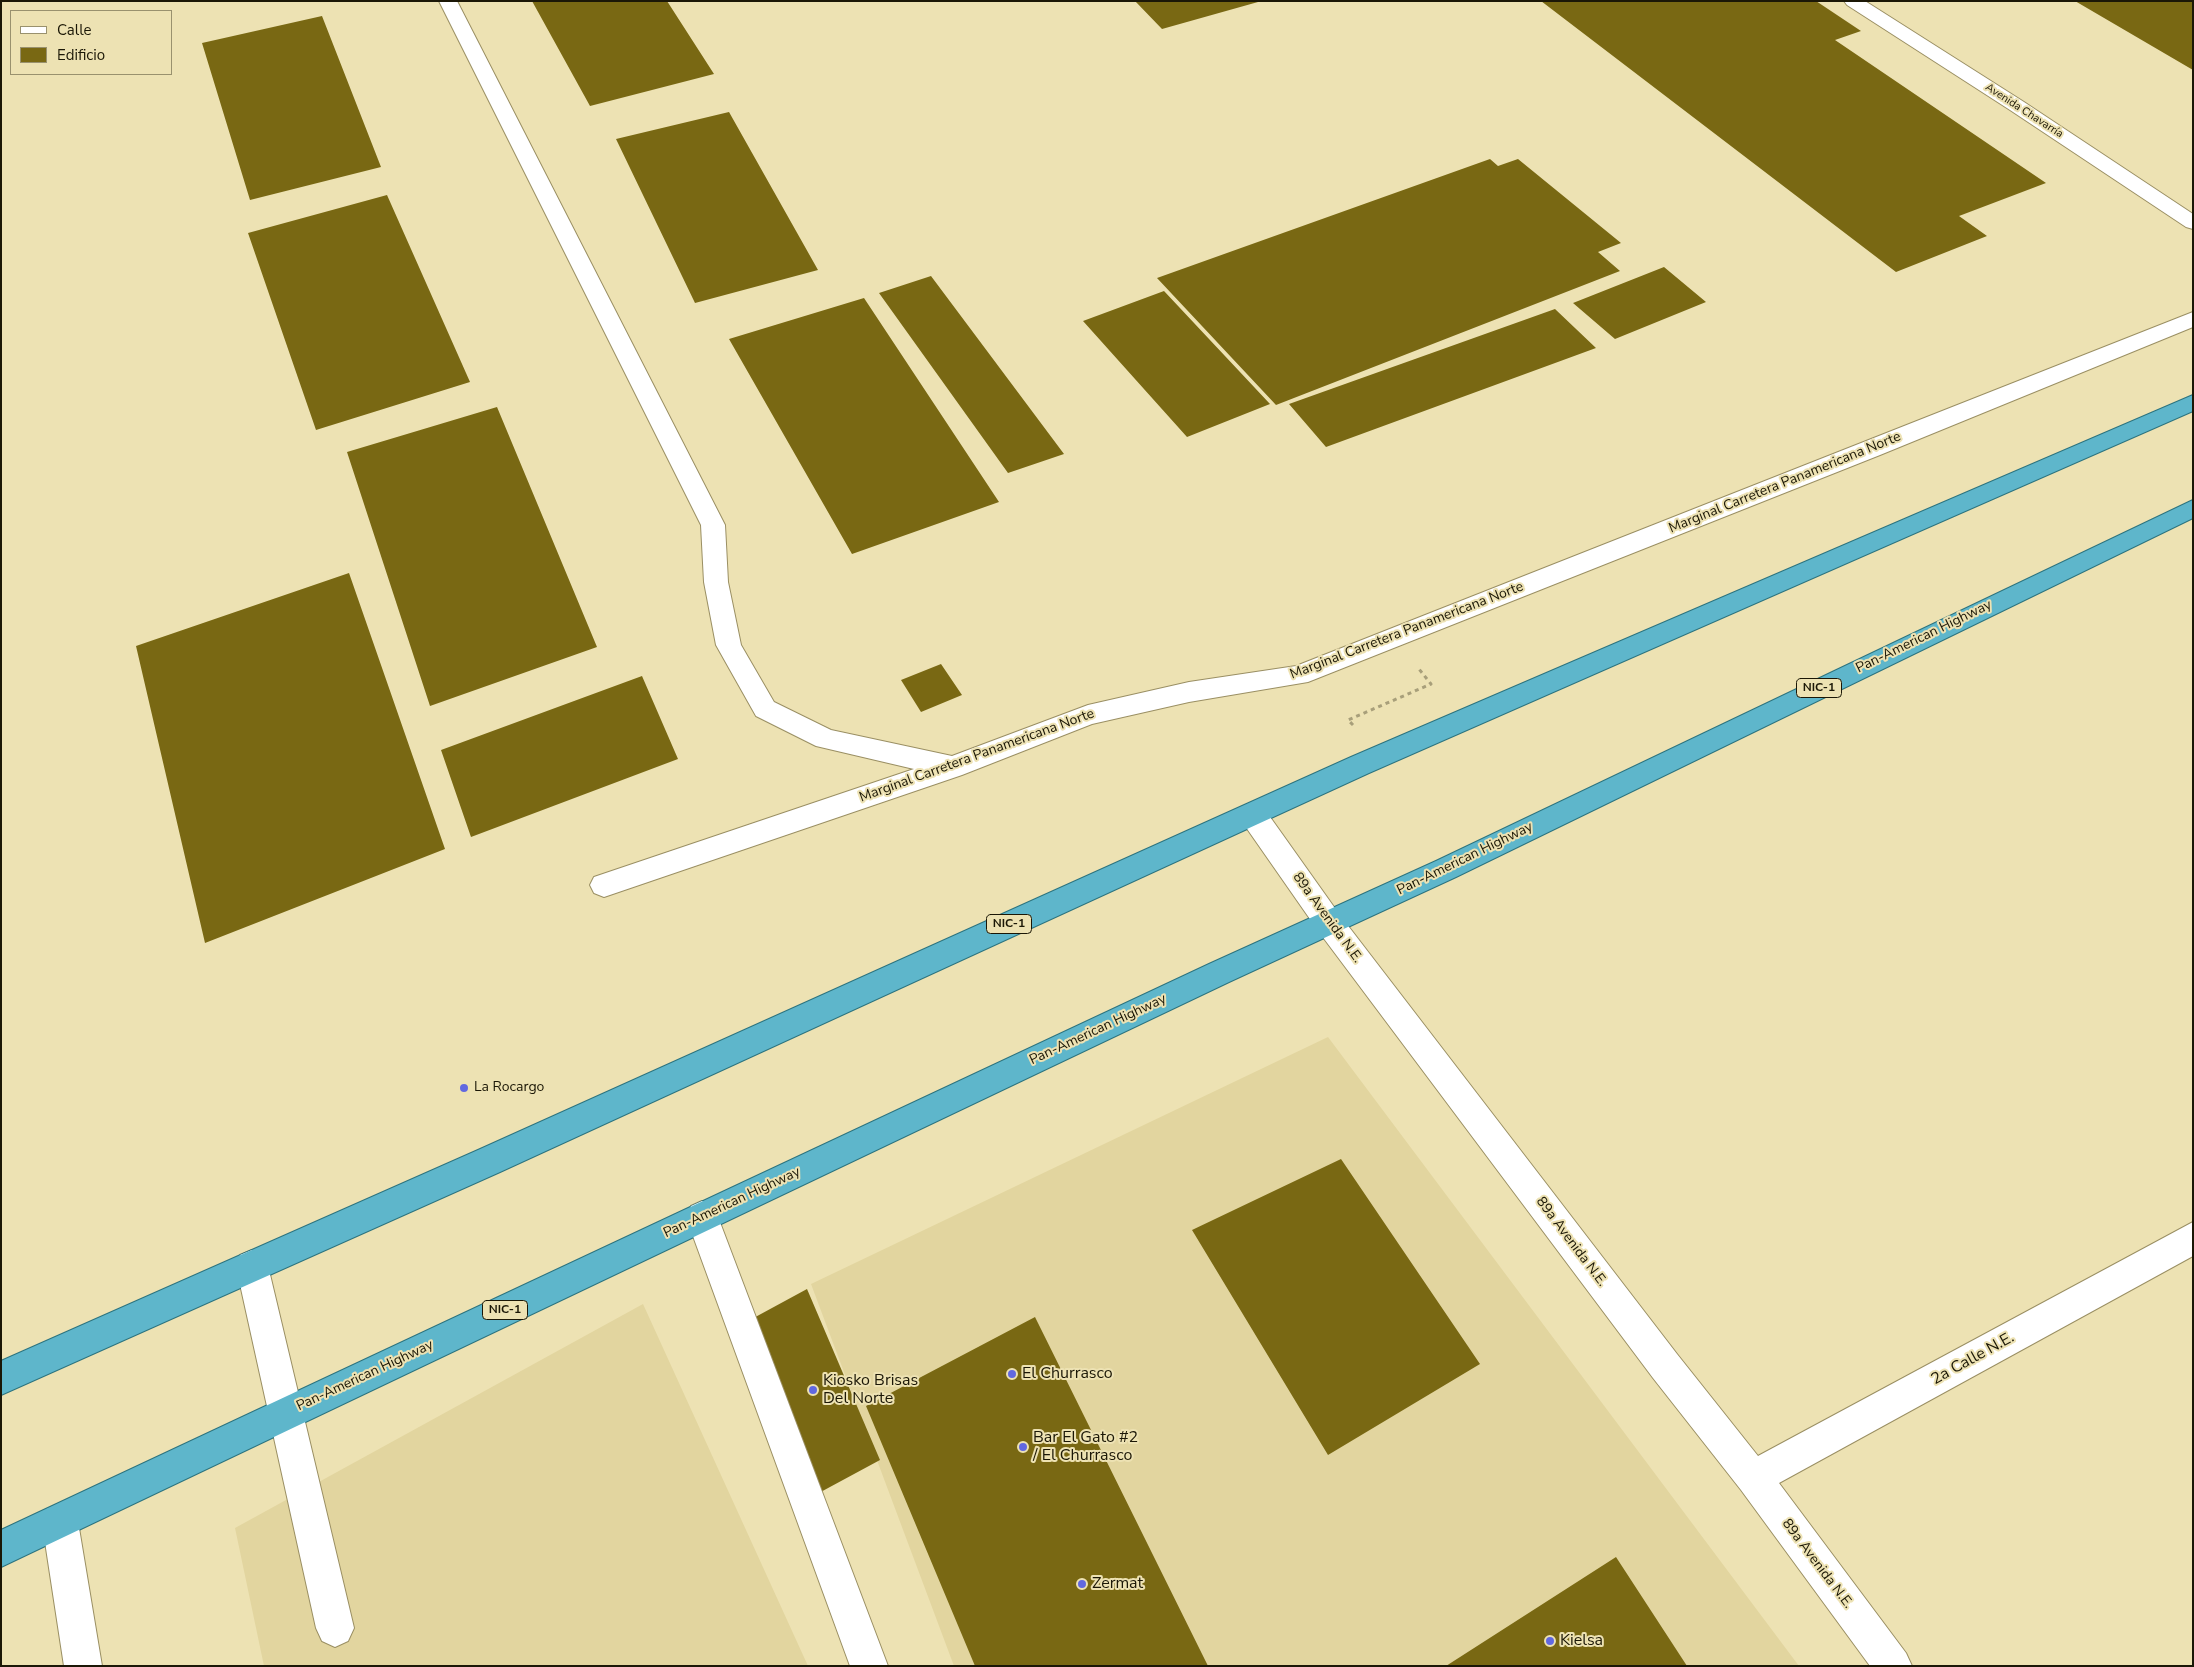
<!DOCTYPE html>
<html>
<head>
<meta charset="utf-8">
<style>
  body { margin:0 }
  #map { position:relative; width:2194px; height:1667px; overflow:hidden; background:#ede2b3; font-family:"Nunito Sans",sans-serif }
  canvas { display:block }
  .frame { position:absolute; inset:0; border:2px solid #1b1706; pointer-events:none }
  .legend { position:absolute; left:10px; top:10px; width:162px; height:65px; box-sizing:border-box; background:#ede2b3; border:1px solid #99916e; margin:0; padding:6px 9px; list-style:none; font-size:15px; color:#1b1706 }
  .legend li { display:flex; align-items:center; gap:10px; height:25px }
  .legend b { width:25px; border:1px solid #99916e }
</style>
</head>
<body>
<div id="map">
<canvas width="2194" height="1667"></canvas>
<div class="frame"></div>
<ul class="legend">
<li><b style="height:6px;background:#fff"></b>Calle</li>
<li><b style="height:14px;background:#796813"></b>Edificio</li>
</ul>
</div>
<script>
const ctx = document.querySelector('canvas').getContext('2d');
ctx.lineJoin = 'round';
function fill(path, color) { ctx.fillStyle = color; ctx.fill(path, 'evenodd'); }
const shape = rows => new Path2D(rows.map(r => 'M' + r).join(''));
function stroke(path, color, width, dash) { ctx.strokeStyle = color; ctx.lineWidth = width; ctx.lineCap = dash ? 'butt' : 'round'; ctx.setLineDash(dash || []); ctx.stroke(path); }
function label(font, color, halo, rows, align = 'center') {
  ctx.font = font + ' "Nunito Sans",sans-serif'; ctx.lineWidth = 4; ctx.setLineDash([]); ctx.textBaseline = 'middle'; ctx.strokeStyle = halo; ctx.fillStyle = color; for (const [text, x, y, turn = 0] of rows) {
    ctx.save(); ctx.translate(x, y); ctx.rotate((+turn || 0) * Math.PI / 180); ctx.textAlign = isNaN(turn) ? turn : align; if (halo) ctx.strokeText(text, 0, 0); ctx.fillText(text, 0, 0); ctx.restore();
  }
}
const built = shape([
  [1328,1037,1799,1666,954,1666,811,1284],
  [643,1304,808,1666,264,1666,235,1528]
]);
const building = shape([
  [532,1,667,1,714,74,590,106],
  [1135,1,1258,1,1258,2,1162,29],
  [1541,1,1816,1,1861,31,1835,40,2046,183,1959,216,1987,236,1896,272],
  [2075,1,2193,1,2193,70],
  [322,16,381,167,250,200,202,43],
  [729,112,818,270,695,303,616,139],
  [1490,159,1498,166,1518,159,1621,243,1598,252,1620,271,1276,405,1157,278],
  [387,195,470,382,316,430,248,233],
  [1664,267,1706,302,1615,339,1573,303],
  [931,276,1064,454,1008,473,879,293],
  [1164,291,1270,404,1187,437,1083,321],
  [864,298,999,502,852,554,729,339],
  [1555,309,1596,348,1326,447,1289,404],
  [497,407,597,647,430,706,347,452],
  [349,573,445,849,205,943,136,646],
  [941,664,962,695,921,712,901,680],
  [642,676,678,759,471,837,441,750],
  [1341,1159,1480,1364,1328,1455,1192,1230],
  [807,1289,880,1460,817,1494,748,1321],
  [1035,1317,1208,1666,975,1666,866,1406],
  [1616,1557,1687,1666,1446,1666]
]);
const path = shape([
  [1353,725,1348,720,1431,684,1419,669]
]);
const service = shape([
  [702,1201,713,1206,718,1217,888,1666,850,1666,686,1217,691,1206,702,1201],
  [252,1250,264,1255,268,1266,354,1628,348,1641,335,1647,322,1641,316,1628,236,1266,240,1255,252,1250]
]);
const minor = shape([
  [439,1,457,1,725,525,728,582,741,645,774,702,831,730,952,756,1088,705,1189,682,1296,666,2193,312,2193,327,1880,455,1308,682,1189,702,1092,724,962,775,604,897,594,893,590,885,594,877,914,769,816,746,756,716,716,645,704,582,701,525,439,1],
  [1253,804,1263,807,1339,914,1677,1354,1758,1456,2193,1222,2193,1256,1779,1483,1906,1653,1912,1666,1870,1666,1741,1490,1653,1378,1319,932,1243,823,1239,815,1243,807,1253,804],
  [60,1504,73,1509,78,1522,102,1666,64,1666,42,1522,47,1509,60,1504]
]);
const tertiary = shape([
  [1844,1,1865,1,2024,102,2193,214,2193,229,2186,227,2010,110,1847,5,1844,1]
]);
const trunk = shape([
  [2193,395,2193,411,1369,773,500,1172,1,1395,1,1361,478,1150,1351,757,2193,395],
  [2193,500,2193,518,1456,877,1229,982,1,1567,1,1530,1209,964,1436,861,2193,500]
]);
const markers = [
  [464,1088,5,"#6168e0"],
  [1012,1374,5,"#6168e0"],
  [813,1390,5,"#6168e0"],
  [1023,1447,5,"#6168e0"],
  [1082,1584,5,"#6168e0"],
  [1550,1641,5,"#6168e0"]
];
const farStreetnames = [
  ["Avenida Chavarría",2024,111,33]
];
const shields = [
  [1819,688,45],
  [1009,924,45],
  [505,1310,45]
];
const shieldNames = [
  ["NIC-1",1819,688],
  ["NIC-1",1009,924],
  ["NIC-1",505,1310]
];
const streetNames = [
  ["Marginal Carretera Panamericana Norte",1785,483,-22],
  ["Marginal Carretera Panamericana Norte",1407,631,-21],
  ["Pan-American Highway",1924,637,-26],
  ["Marginal Carretera Panamericana Norte",977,756,-20],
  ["Pan-American Highway",1465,859,-26],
  ["89a Avenida N.E.",1327,918,54],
  ["Pan-American Highway",1098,1030,-25],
  ["Pan-American Highway",732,1203,-25],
  ["89a Avenida N.E.",1571,1242,53],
  ["Pan-American Highway",365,1376,-25],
  ["89a Avenida N.E.",1817,1564,53]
];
const poiNames = [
  ["La Rocargo",474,1088]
];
const nearStreetnames = [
  ["2a Calle N.E.",1973,1359,-29]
];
const nearPoinames = [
  ["El Churrasco",1022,1374],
  ["Kiosko Brisas",823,1381],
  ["Del Norte",823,1399],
  ["Bar El Gato #2",1033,1438],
  ["/ El Churrasco",1033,1456],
  ["Zermat",1092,1584],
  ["Kielsa",1560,1641]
];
fill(built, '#e2d59f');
fill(building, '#796813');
stroke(service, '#9a8f63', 2);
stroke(minor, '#9a8f63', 2);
stroke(tertiary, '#9a8f63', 2);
stroke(trunk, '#2c737e', 2);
stroke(path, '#a89f7a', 3, [4, 4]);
fill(service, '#fff');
fill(minor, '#fff');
fill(tertiary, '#fff');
fill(trunk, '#5eb6cb');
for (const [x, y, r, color] of markers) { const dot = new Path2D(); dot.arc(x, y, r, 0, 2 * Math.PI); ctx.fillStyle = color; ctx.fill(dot); stroke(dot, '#ede2b3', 2); }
label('11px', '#1b1706', '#ede2b3', farStreetnames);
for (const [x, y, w] of shields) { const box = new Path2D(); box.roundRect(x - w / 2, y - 9.5, w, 19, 4); ctx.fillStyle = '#ede2b3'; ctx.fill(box); stroke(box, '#1b1706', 1); }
label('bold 12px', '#1b1706', null, shieldNames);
label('14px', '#1b1706', '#ede2b3', streetNames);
label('14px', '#1b1706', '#ede2b3', poiNames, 'left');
label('16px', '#1b1706', '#ede2b3', nearStreetnames);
label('16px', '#1b1706', '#ede2b3', nearPoinames, 'left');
</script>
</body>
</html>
